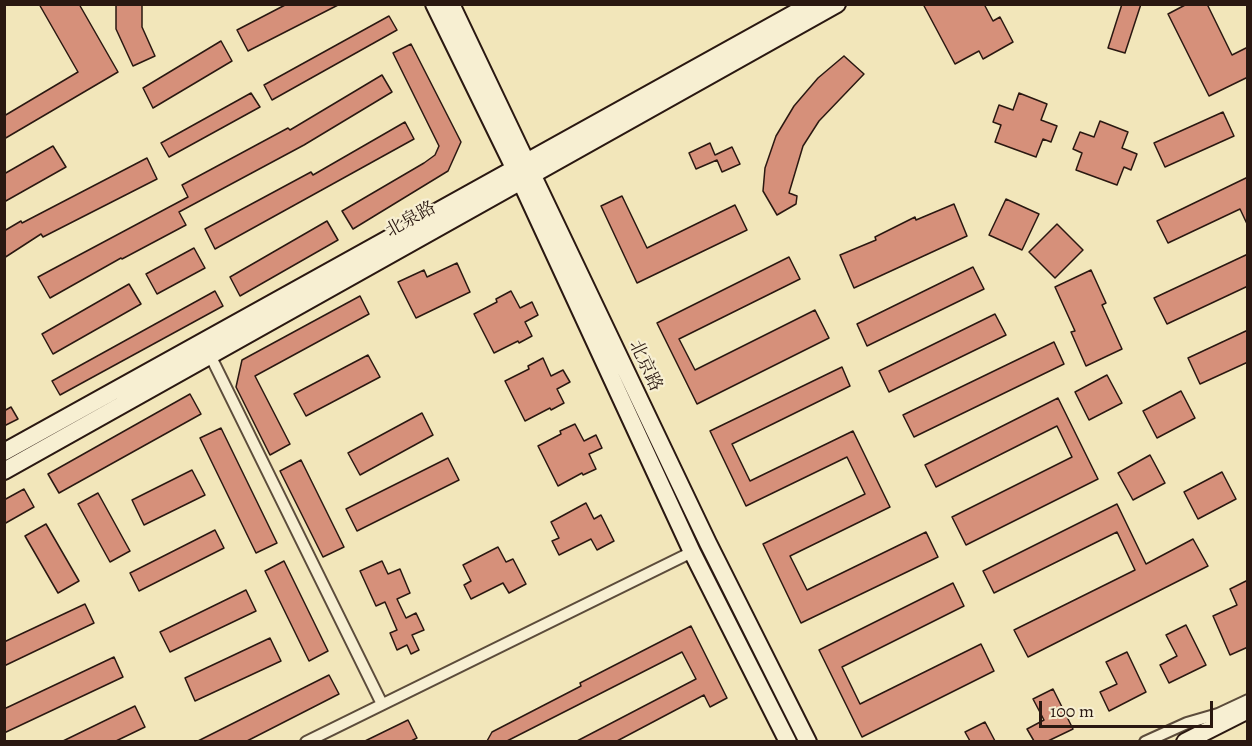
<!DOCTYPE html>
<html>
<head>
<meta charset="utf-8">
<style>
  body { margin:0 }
  #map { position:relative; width:1252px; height:746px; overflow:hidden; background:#f2e6ba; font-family:Alegreya,serif }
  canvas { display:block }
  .frame { position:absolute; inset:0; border:6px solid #2a1811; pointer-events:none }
  .scale { position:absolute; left:1039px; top:701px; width:174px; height:27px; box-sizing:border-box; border:3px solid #2a1811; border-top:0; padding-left:8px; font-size:18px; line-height:21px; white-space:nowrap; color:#2a1811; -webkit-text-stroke:4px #f7efd2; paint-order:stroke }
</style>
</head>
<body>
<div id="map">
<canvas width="1252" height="746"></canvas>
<div class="frame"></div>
<div class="scale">100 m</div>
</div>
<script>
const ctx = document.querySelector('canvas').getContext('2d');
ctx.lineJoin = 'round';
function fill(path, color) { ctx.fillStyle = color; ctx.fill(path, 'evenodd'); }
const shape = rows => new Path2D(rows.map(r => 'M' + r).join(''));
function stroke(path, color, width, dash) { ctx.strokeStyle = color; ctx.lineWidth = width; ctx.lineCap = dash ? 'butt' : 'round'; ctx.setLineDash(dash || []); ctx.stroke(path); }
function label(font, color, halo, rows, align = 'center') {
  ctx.font = font + ' Alegreya,"Noto Serif SC",serif'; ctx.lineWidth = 4.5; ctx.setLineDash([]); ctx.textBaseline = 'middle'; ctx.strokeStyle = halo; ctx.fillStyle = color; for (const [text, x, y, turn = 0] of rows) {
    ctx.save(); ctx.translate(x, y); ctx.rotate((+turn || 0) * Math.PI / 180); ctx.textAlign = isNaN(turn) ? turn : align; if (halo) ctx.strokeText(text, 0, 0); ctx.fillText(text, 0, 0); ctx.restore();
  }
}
const building = shape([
  [39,4,79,4,118,72,4,139,4,116,78,72,39,4],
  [116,4,142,4,142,27,155,56,133,66,116,29,116,4],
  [287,4,340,4,248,51,237,30,287,4],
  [923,4,984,4,993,21,1000,17,1013,42,983,59,979,51,955,64,923,4],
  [1122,4,1141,4,1125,53,1108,48,1122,4],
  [1187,4,1207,4,1232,55,1248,47,1248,77,1209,96,1168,14,1187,4],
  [389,16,397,30,272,100,264,85,389,16],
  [221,41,232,61,153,108,143,88,221,41],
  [411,44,461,142,448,171,353,229,342,211,424,163,435,155,439,146,393,53,411,44],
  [844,56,864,74,819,121,803,146,789,193,797,196,796,204,777,215,763,191,765,168,776,136,794,106,818,78,844,56],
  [382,75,392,92,304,145,179,212,186,225,122,259,121,258,50,298,38,277,188,197,182,185,288,128,290,130,382,75],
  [251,93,260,107,169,157,161,143,251,93],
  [1019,93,1047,104,1041,120,1057,126,1051,142,1043,139,1036,157,995,142,1001,125,993,122,999,105,1013,110,1019,93],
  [1223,112,1234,136,1165,167,1154,143,1223,112],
  [1100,121,1128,132,1122,148,1137,154,1131,170,1124,167,1117,185,1076,170,1082,153,1073,149,1080,132,1094,137,1100,121],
  [405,122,414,139,215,249,205,229,311,172,313,175,405,122],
  [710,143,715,155,732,147,740,164,722,172,717,160,696,169,689,153,710,143],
  [53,146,66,167,4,202,4,174,53,146],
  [147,158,157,179,43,237,41,234,4,258,4,231,21,221,22,223,147,158],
  [1248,177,1248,226,1240,209,1168,243,1157,221,1248,177],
  [622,196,647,248,735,205,747,230,637,283,601,206,622,196],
  [1006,199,1039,214,1022,250,989,235,1006,199],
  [954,204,967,236,854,288,840,255,876,240,875,237,915,217,916,220,954,204],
  [327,221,338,240,240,296,230,277,327,221],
  [1057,224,1083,250,1055,278,1029,252,1057,224],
  [194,248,205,268,157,294,146,274,194,248],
  [1248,254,1248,286,1167,324,1154,298,1248,254],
  [789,257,800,279,679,339,695,370,815,310,829,338,697,404,657,323,789,257],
  [457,263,470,292,416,318,398,282,424,270,427,277,457,263],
  [973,267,984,289,867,346,857,324,973,267],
  [1091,270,1106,303,1102,305,1122,349,1086,366,1071,332,1075,331,1055,287,1091,270],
  [129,284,141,304,53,354,42,334,129,284],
  [215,291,223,306,60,395,52,381,215,291],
  [511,291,520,308,532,302,538,315,525,322,532,336,519,343,518,341,494,353,474,314,497,302,496,299,511,291],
  [360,296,369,314,255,376,290,444,270,455,236,387,242,360,360,296],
  [995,314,1006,335,889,392,879,371,995,314],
  [1248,330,1248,362,1200,384,1188,358,1248,330],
  [1054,342,1064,364,914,437,903,415,1054,342],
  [368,355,380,377,306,416,294,394,368,355],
  [543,358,551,376,563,370,570,382,557,389,564,403,551,410,550,408,525,421,505,381,529,369,528,366,543,358],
  [842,367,850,386,732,444,750,481,853,431,890,507,790,556,807,590,926,532,938,557,801,623,763,544,865,494,847,457,746,506,710,431,842,367],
  [1107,375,1122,403,1089,420,1075,392,1107,375],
  [1181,391,1195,418,1157,438,1143,411,1181,391],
  [190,394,201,414,59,493,48,474,190,394],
  [1058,398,1098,479,966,545,952,517,1072,457,1057,426,936,487,925,465,1058,398],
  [11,407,18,419,4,426,4,411,11,407],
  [422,413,433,435,360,475,348,453,422,413],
  [575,424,584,441,596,435,602,448,589,454,596,469,583,475,582,473,558,486,538,446,561,434,560,431,575,424],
  [221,428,277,543,256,553,200,438,221,428],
  [1150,455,1165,483,1133,500,1118,473,1150,455],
  [448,458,459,480,357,531,346,509,448,458],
  [301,460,344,547,323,557,280,471,301,460],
  [192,470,205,495,144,525,132,500,192,470],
  [1222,472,1236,499,1198,519,1184,492,1222,472],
  [24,489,34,507,4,524,4,500,24,489],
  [98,493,130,551,110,562,78,504,98,493],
  [586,503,594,519,601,515,614,541,597,550,591,539,559,555,552,541,559,538,551,522,586,503],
  [1117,504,1146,564,1193,539,1208,566,1028,657,1014,630,1135,570,1117,532,994,593,983,571,1117,504],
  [46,524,79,581,58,593,25,536,46,524],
  [215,530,224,548,139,591,130,573,215,530],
  [498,547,506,562,513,559,526,584,509,593,503,583,471,599,464,585,471,581,463,565,498,547],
  [284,561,328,651,309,661,265,571,284,561],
  [382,561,388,574,400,569,410,593,397,599,406,618,416,613,424,630,412,635,419,650,411,654,407,645,397,650,390,633,397,630,385,602,376,606,360,571,382,561],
  [1248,580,1248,647,1230,655,1213,616,1237,605,1230,589,1248,580],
  [953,583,964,606,842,667,860,704,981,644,994,671,862,737,819,650,953,583],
  [246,590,256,611,170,652,160,632,246,590],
  [85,604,94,623,4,666,4,642,85,604],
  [1186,625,1206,665,1169,683,1160,665,1177,656,1166,635,1186,625],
  [691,626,727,698,710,707,704,695,617,741,577,741,696,679,682,652,507,741,487,741,492,732,581,686,580,683,691,626],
  [270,638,281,661,195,701,185,678,270,638],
  [1127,652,1146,692,1109,711,1100,692,1117,684,1106,662,1127,652],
  [114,657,123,677,4,733,4,709,114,657],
  [329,675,339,694,247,741,198,741,329,675],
  [1053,689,1073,729,1048,741,1034,741,1027,729,1044,720,1033,699,1053,689],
  [135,706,145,727,116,741,63,741,135,706],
  [408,720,417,738,411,741,365,741,408,720],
  [985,722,995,741,970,741,965,732,985,722]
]);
const street = shape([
  [208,351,382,704],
  [306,742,692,552],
  [1145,742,1187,723,1218,714,1248,700]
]);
const secondary = shape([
  [434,4,521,182,692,552,788,742],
  [451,4,708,543,808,742],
  [4,452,811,4],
  [4,471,837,4],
  [1185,742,1248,710]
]);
const streetNames = [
  ["北泉路",411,220,-29],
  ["北京路",645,366,65]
];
fill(building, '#d6907a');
stroke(building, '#2a1811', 1.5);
stroke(street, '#5c4c3b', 14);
stroke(secondary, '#2a1811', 20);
stroke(street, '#f7efd2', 10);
stroke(secondary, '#f7efd2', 16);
label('18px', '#2a1811', '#f7efd2', streetNames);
</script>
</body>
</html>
